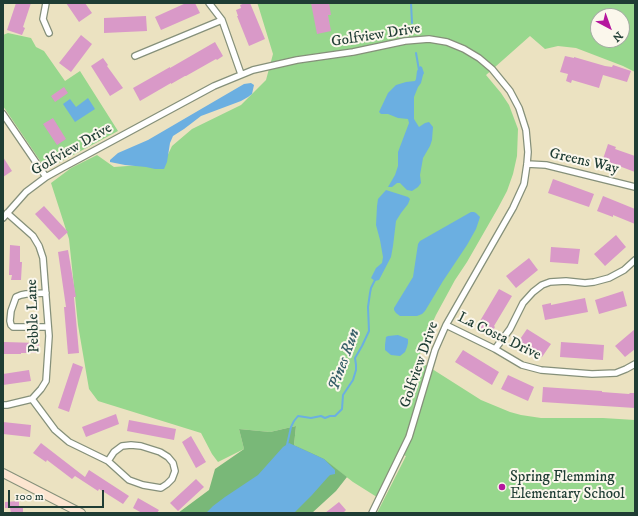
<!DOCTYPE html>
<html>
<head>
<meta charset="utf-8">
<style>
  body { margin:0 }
  #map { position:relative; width:638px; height:516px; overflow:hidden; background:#ebe2c1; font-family:"IM FELL DW Pica",serif }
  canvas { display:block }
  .frame { position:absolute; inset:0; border:4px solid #1f3d34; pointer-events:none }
  .north { position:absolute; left:590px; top:8px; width:40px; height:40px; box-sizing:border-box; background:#fbf7ec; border:1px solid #a3ada2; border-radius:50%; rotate:139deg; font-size:11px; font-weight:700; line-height:16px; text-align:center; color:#1f3d34 }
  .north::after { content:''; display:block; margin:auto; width:14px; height:18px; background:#b5179e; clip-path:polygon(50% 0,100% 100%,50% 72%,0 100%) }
  .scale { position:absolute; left:8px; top:490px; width:96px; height:18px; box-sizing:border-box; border:2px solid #1f3d34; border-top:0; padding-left:5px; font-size:12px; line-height:14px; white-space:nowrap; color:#1f3d34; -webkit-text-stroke:3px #fbf7ec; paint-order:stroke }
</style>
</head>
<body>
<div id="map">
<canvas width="638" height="516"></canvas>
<div class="frame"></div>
<div class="north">N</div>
<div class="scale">100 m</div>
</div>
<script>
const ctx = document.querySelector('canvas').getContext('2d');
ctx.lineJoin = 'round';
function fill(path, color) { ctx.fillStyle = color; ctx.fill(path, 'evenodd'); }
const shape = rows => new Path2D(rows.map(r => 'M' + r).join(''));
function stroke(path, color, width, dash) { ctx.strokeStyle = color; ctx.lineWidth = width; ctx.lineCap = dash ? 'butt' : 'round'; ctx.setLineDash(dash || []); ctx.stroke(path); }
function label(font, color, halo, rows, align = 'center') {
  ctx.font = font + ' "IM FELL DW Pica",serif'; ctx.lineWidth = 4; ctx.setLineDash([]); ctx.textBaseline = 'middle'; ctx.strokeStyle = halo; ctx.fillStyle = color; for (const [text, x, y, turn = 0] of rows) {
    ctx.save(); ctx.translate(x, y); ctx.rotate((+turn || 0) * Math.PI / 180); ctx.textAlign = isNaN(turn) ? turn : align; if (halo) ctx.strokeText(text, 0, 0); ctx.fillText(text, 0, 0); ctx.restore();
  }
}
const green = shape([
  [257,3,635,3,635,72,623,66,576,48,558,46,545,49,530,36,486,75,501,93,509,105,518,129,517,156,513,174,507,191,498,208,467,262,455,280,436,315,426,337,418,360,481,400,510,412,521,415,541,418,603,418,635,420,635,513,377,513,406,456,401,454,380,499,353,482,326,461,294,445,296,426,270,432,239,429,244,449,218,462,212,454,201,433,98,401,89,389,78,325,69,239,51,183,71,168,97,155,114,167,141,165,162,167,172,146,192,129,241,105,266,80,273,54,258,5],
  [598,16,622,16,622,40,598,40],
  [8,33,31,38,36,47,44,51,65,81,80,71,118,131,51,167,45,168,3,106,3,35]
]);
const forest = shape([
  [296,426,294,445,324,459,347,477,336,491,312,513,178,513,209,490,215,469,244,449,239,429,270,432]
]);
const water = shape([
  [420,66,422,67,424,73,423,75,421,83,418,87,414,97,414,119,419,127,425,123,429,122,433,127,432,140,430,146,423,158,422,164,420,175,421,183,418,187,412,191,407,190,400,183,397,183,392,187,388,187,395,175,398,166,398,152,409,123,408,119,398,118,388,114,381,114,379,112,388,93,396,85,406,82,415,81,416,79,417,71],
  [251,83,254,85,252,94,248,97,241,101,201,116,184,129,173,136,170,143,167,162,164,169,155,169,146,167,125,165,110,162,110,160,118,153,148,140,244,84],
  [88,98,95,109,75,122,63,104,70,99,76,107],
  [386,190,408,197,410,199,408,204,401,213,396,221,393,246,391,257,379,280,375,281,371,278,376,268,382,263,383,257,380,240,376,225,377,206,378,199],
  [471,212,474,212,476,213,480,217,476,229,467,245,443,281,425,311,422,314,417,316,400,316,396,313,394,310,394,308,413,277,418,244,420,241],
  [398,335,408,339,408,343,407,347,405,352,400,356,391,355,385,350,385,345,386,337,388,336],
  [289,443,324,459,335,470,335,474,330,475,328,477,312,495,294,513,206,513,213,506,225,497,258,475,283,447]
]);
const stream = shape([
  [411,3,412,23],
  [416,53,419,70],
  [287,445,291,427,294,421,298,416,311,418,321,416,325,418,330,416,335,416,342,409,343,395,353,380,356,370,356,365,355,358,362,346,369,331,368,307,370,293,371,288,375,280]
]);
const building = shape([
  [16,3,31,3,23,27,25,28,22,35,7,30],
  [66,3,85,3,92,13,79,22],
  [186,3,195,3,200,13,161,30,155,17],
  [245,3,250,3,265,39,249,46,237,16,238,16,236,10,241,8,240,5],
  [311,3,329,3,331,15,328,15,331,31,317,34],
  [146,16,147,31,104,33,104,18],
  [81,35,92,44,71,72,59,63],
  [215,42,223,56,217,60,216,59,186,76,185,76,171,84,171,83,140,101,133,88,163,71,170,67,170,68],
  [565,56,574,58,574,57,605,66,612,67,613,65,631,71,627,82,603,75,599,88,572,80,571,83,566,81,568,74,560,72],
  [103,58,108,65,107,66,123,88,110,96,91,66],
  [64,87,68,93,55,102,51,96],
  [53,118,66,139,57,145,43,124],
  [608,144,616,147,615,149,635,156,635,172,611,163,610,165,602,162],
  [3,157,12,171,3,177],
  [553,179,594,194,589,207,548,193],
  [603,196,635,209,635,224,613,215,613,217,597,211],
  [44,206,68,232,59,240,35,214],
  [616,235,626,247,605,266,594,254],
  [10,245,20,246,20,262,22,262,21,280,11,280,12,275,9,275],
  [551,247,580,249,578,264,550,262],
  [68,250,76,297,74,297,79,353,68,354,64,307,66,307,58,252],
  [529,258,538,270,516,288,506,276],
  [499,289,512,296,494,326,495,327,490,334,477,326],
  [623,291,627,306,599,314,595,300],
  [585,298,588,312,545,320,542,305,551,303,551,305],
  [527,329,551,344,542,357,518,342],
  [635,329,635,349,625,357,615,346],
  [4,342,39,343,39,353,21,353,21,354,3,354],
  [561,342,604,345,603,360,560,357],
  [463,350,499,372,492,385,455,362],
  [73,363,83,367,69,412,58,408],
  [29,370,31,381,3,385,3,374],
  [508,375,534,387,528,401,501,389],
  [543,387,602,391,602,392,629,394,630,393,635,393,635,408,542,402],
  [116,414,119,424,86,437,82,427],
  [129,420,176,429,174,440,127,431],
  [3,422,31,425,30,437,3,434],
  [191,436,206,462,196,468,182,442],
  [41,443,85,477,89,470,129,496,123,504,104,492,99,489,98,491,75,476,72,479,47,460,46,462,33,453],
  [196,479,204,487,178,511,170,503],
  [138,498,159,510,157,513,142,513,133,508],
  [19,501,19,507,23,507,23,513,11,513,10,508,5,508,5,502],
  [339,502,346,510,343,513,325,513]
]);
const street = shape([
  [46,3,43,19,49,33],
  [209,3,222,20,241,74],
  [135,56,222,20],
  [3,114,46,177],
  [527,164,546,165,635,187],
  [3,218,26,192,46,177,62,168,214,86,253,70,297,60,353,52,405,41,429,39,447,42,464,49,479,58,492,69,510,91,519,108,526,130,528,152,527,164,524,184,513,208,446,325,435,350,409,437,372,513],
  [46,293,26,294,21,295,16,297,11,311,10,321,11,325,13,327,48,327],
  [446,325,495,349,522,365,541,370,592,374,616,373,626,369,635,364],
  [495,349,510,329,523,303,533,292,542,285,550,282,566,281,585,283,594,282,609,278,624,270,635,260],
  [32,399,55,430,69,442,108,461,129,480,143,485,161,488,167,484,172,479,175,471,173,463,168,457,160,452,141,446,131,445,122,446,114,452,108,461],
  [3,405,7,405,32,399,41,389,46,381,49,336,43,258,39,246,33,236,7,213]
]);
const secondary = shape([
  [3,473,81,513]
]);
const markers = [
  [502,487,4,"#b5179e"]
];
const streetNames = [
  ["Golfview Drive",376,36,-9],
  ["Golfview Drive",72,150,-30],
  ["Greens Way",584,162,13],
  ["Pebble Lane",34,316,-92],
  ["La Costa Drive",499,337,26],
  ["Golfview Drive",420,365,-71]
];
const poiNames = [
  ["Spring Flemming",510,478],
  ["Elementary School",510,495]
];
const waterNames = [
  ["Pines Run",345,360,-70]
];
fill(green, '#97d78d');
fill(forest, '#79b878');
fill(water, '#6bafe1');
stroke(stream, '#6bafe1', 2);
fill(building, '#d999c8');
stroke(street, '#85907a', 8);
stroke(secondary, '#85907a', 10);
stroke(street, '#fff', 5.5);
stroke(secondary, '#fce5d0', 8);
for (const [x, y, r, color] of markers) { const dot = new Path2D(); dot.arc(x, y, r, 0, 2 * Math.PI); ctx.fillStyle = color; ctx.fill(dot); stroke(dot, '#fbf7ec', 1.5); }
label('15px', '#1f3d34', '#fbf7ec', streetNames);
label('15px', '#1f3d34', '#fbf7ec', poiNames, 'left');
label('italic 16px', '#365f68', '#fbf7ec', waterNames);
</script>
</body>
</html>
